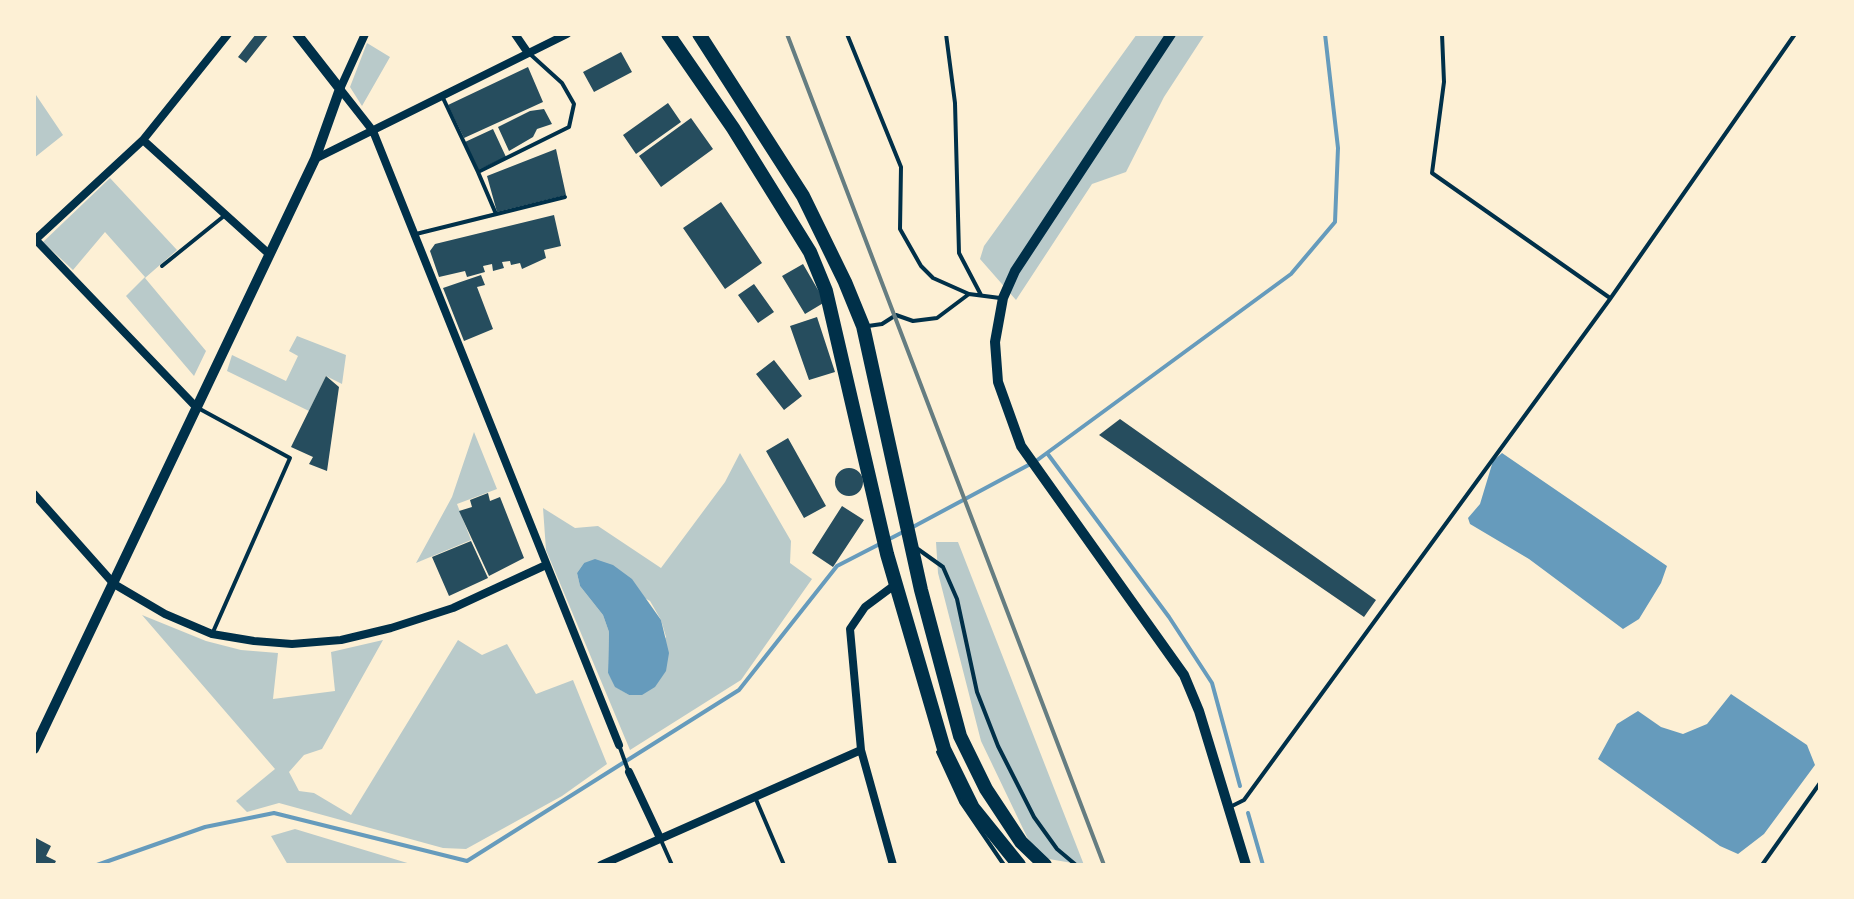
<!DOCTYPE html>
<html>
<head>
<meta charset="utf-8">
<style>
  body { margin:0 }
  #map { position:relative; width:1854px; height:899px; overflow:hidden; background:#fdf0d5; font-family:"Exo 2",sans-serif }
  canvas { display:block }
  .frame { position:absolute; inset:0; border:36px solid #fdf0d5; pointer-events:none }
</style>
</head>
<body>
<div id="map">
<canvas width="1854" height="899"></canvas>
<div class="frame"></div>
</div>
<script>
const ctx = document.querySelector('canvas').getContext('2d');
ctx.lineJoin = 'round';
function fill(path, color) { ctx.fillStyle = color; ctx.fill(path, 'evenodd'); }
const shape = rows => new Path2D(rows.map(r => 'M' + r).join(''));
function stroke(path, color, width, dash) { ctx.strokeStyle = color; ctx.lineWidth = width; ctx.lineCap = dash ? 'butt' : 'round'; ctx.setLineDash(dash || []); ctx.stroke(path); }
const green = shape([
  [1137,34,1205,34,1164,97,1126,172,1092,184,1016,300,980,259,984,246],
  [367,43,390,57,362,106,350,87],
  [36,95,63,135,34,158,34,96],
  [110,178,177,250,145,278,206,351,194,376,126,296,145,277,105,232,73,270,43,242],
  [297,336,346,355,342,384,326,376,309,411,227,371,232,355,286,381,298,356,289,351],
  [474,432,497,489,457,504,471,540,416,563,452,497],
  [740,453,791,541,790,563,812,579,741,680,630,750,546,550,543,508,575,528,598,526,661,568,725,482],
  [584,563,650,601,661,620,666,637,629,695,616,687,608,673,609,632,603,615,580,586,577,573],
  [936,542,958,542,1084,865,1043,858,1027,837,981,741,938,573],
  [142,615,206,641,241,650,278,653,273,699,335,691,331,652,383,640,322,749,304,755,289,772,299,791,314,793,351,815,458,640,482,655,507,644,536,694,573,680,607,764,562,796,466,849,443,848,279,803,247,812,236,801,275,769],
  [295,829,414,865,288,865,271,836]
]);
const water = shape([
  [1502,453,1667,566,1661,583,1639,619,1623,629,1529,559,1470,524,1468,518,1480,504,1493,461],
  [595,559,613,565,632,579,661,620,669,653,666,671,655,687,642,695,629,695,615,687,608,673,609,632,603,615,580,586,577,573,584,563],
  [1731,694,1807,745,1815,765,1764,834,1738,854,1720,846,1598,759,1617,724,1638,711,1661,727,1683,734,1707,724]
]);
const stream = shape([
  [1047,453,1169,617,1212,683,1240,786],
  [911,528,1036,461,1291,274,1335,222,1338,148,1325,34],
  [1248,813,1263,865],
  [97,865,205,827,274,813,467,861,739,690,837,566,903,532]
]);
const building = shape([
  [256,34,269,34,246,63,238,57],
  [621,52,632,72,594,92,583,72],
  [528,67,543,102,464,138,448,105],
  [668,103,681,122,636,154,623,135],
  [544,109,552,124,537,129,533,137,509,151,498,127,530,111],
  [691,118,713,149,661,187,639,156],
  [493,129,506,157,478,170,465,142],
  [556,149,566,195,497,212,487,176],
  [721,202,762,263,725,289,683,228],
  [554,215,561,246,544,250,546,258,522,269,520,263,511,265,510,261,502,262,504,268,493,271,492,264,483,266,485,272,467,277,465,271,439,277,430,251,435,244],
  [803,264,825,302,805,314,782,276],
  [481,275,485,285,477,287,493,329,464,341,443,288],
  [754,284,774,312,758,323,738,295],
  [817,317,835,372,809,380,790,326],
  [774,360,802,396,784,410,756,374],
  [326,376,339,387,327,471,309,464,313,457,291,447],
  [1120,419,1376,600,1364,617,1099,435],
  [788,438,826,506,804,518,766,451],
  '835 482a14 14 0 1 1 28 0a14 14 0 1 1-28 0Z',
  [488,493,490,501,500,497,524,558,489,576,459,511,472,507,470,500],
  [842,506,864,520,833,567,812,553],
  [471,541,488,578,449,596,432,557],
  [34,837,51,846,46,856,56,861,54,865,34,865]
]);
const service = shape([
  [847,34,901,167,900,229,921,266,933,278,969,294],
  [946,34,955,103,959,253,981,295],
  [1442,34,1444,82,1432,173,1610,298],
  [443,98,478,172,569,127,574,104,562,83,530,54],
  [478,172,496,214],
  [416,234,565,197],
  [162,266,224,216],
  [868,326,882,324,896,315,913,321,937,318,969,294,1000,298],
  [198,408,290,458,213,632],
  [915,547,943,567,957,599,977,692,998,746,1034,817,1057,849,1076,865],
  [619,745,628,770],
  [938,752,961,802,1004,865],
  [755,797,784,865],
  [1230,807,1244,800,1610,299,1795,34],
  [660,838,672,865],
  [1762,865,1820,783]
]);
const minor = shape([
  [365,34,340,89,373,131,619,745],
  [515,34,528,53],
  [143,140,269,254],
  [315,159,567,34],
  [34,238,197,408],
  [36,239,143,140,228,34],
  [34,494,114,584,165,614,212,634,254,641,292,644,341,640,391,628,453,608,546,565],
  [861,750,893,865],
  [629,772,660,838],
  [601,865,861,750,850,629,865,607,896,584]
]);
const tertiary = shape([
  [1171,34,1015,271,1003,298,995,342,998,382,1021,446,1184,675,1199,711,1246,865],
  [34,749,315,159,340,89,297,34]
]);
const primary = shape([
  [668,34,733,128,810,252,826,291,887,554,944,749,973,808,1019,865],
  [699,34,803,196,845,282,863,326,921,590,960,736,986,789,1021,842,1045,865]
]);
const rail = shape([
  [787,34,1104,865]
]);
fill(green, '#b9caca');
fill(water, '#669bbc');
stroke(stream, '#669bbc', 4);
fill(building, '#264d5e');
stroke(service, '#003049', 4);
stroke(minor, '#003049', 8);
stroke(tertiary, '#003049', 10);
stroke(primary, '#003049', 14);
stroke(rail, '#657d81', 4);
</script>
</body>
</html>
